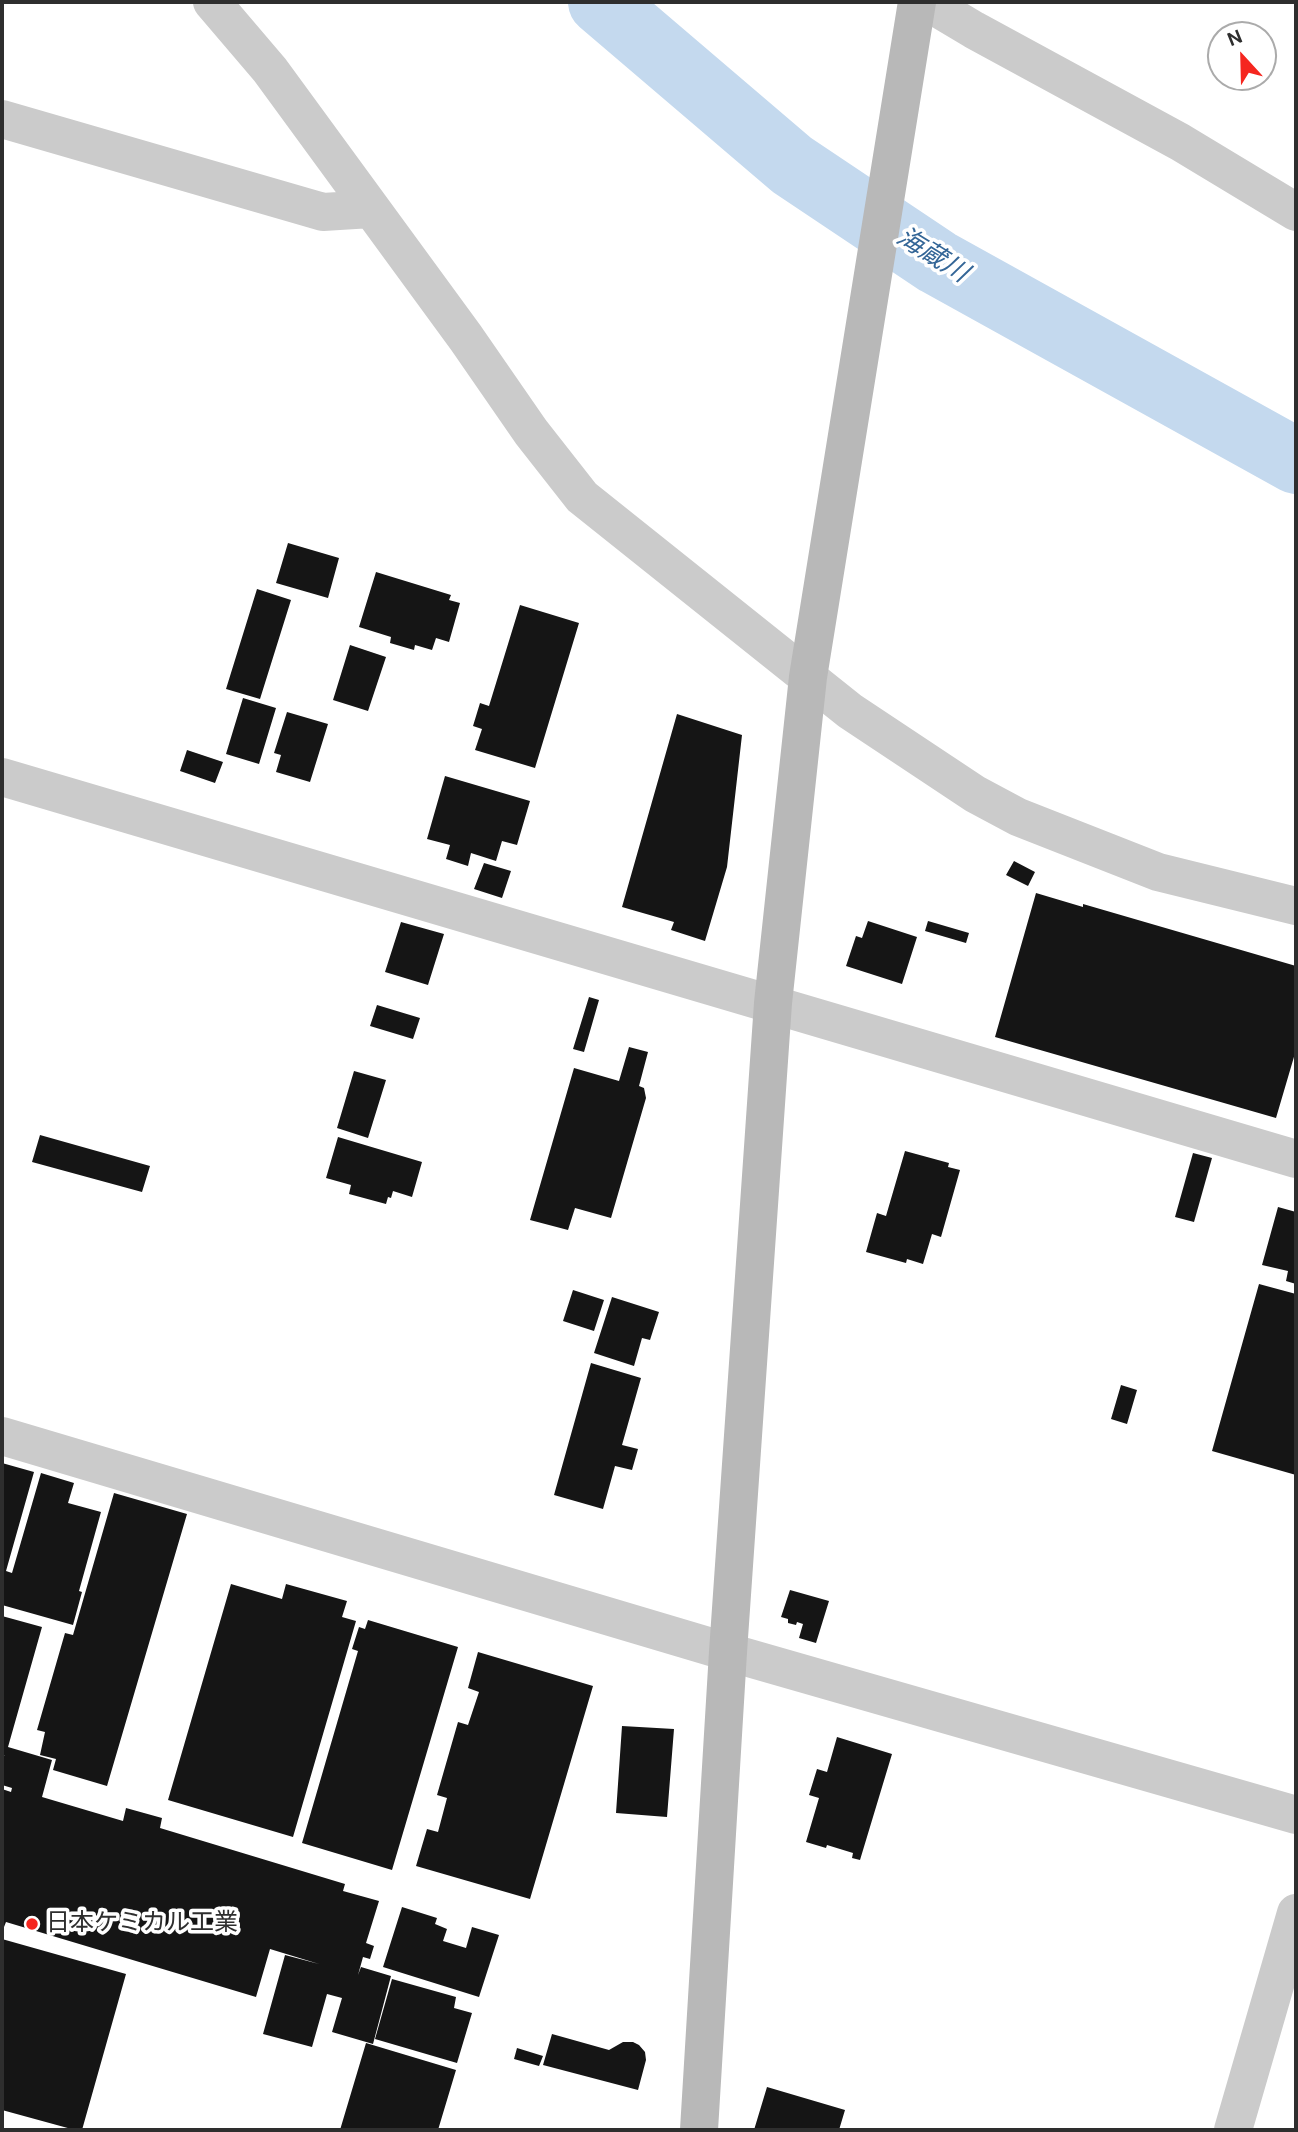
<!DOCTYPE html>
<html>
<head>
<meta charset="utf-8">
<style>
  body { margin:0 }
  #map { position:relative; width:1298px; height:2132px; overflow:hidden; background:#fff; font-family:"DM Sans",sans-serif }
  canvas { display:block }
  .frame { position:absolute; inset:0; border:4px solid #2e2e2e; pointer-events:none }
  .north { position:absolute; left:1207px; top:21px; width:70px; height:70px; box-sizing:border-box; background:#fff; border:2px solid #ababab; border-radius:50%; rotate:338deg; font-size:19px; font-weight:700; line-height:28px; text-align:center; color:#2e2e2e }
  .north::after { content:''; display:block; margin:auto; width:24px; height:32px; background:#f5261f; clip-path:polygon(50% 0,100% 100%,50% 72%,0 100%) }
</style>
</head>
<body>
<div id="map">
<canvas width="1298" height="2132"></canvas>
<div class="frame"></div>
<div class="north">N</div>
</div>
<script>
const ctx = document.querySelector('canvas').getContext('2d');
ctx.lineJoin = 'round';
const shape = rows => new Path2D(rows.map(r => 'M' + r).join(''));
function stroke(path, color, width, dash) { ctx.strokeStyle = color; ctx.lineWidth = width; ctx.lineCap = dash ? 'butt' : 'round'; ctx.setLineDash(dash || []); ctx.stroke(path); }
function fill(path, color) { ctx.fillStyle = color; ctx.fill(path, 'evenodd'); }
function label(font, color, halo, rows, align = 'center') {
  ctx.font = font + ' "DM Sans","Noto Sans JP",sans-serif'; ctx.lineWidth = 7; ctx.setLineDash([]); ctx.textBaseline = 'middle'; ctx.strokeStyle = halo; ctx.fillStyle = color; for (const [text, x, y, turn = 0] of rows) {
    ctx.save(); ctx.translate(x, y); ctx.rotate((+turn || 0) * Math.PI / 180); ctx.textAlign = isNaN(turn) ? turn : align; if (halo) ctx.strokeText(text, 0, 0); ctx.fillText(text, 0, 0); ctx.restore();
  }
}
const river = shape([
  [601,2,792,165,937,262,1296,461]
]);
const building = shape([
  [288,543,339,558,328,598,276,583],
  [376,572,451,595,449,600,460,603,449,642,436,638,432,650,415,645,414,650,390,643,391,637,359,627],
  [257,589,291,600,260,699,226,689],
  [520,605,579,623,535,768,475,750,482,729,473,726,480,703,489,706],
  [350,645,386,657,368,711,333,700],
  [243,698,276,708,259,764,226,754],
  [287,712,328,724,310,782,276,772,281,755,274,753],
  [677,714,742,735,727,867,705,941,671,930,674,922,622,907],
  [187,750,223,762,215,783,180,771],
  [445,776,530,801,517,845,502,841,496,861,471,853,468,866,446,859,450,845,427,839],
  [1014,861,1035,872,1028,886,1006,875],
  [484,863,511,871,502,898,474,889],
  [1036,893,1083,907,1083,904,1296,966,1296,1050,1276,1118,995,1037],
  [868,921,917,937,902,984,846,966,856,936,862,938],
  [928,921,969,933,966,943,925,931],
  [401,922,444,934,428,985,385,972],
  [589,997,599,1000,584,1052,573,1049],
  [377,1005,420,1018,413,1039,370,1026],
  [629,1047,648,1052,639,1086,644,1088,646,1098,611,1218,575,1208,568,1230,530,1220,574,1068,619,1081],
  [354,1071,386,1080,368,1138,337,1128],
  [40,1135,150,1166,142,1192,32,1162],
  [338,1137,422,1162,412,1197,393,1191,391,1198,388,1197,386,1204,349,1194,351,1185,326,1178],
  [905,1151,949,1163,948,1167,960,1170,941,1237,932,1234,923,1264,907,1259,906,1263,866,1252,877,1213,886,1216],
  [1193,1153,1212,1158,1194,1222,1175,1217],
  [1278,1207,1296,1212,1296,1284,1286,1281,1288,1271,1262,1265],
  [1259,1284,1296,1294,1296,1475,1212,1451],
  [573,1290,604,1300,594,1331,563,1321],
  [612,1297,659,1312,650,1340,642,1338,634,1366,594,1353],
  [591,1363,641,1378,622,1445,638,1449,632,1470,615,1466,603,1509,554,1495],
  [1121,1385,1137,1390,1127,1424,1111,1419],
  [2,1463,34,1472,6,1571,12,1573,41,1473,74,1483,68,1503,101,1512,79,1591,82,1592,73,1625,2,1605],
  [114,1493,187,1514,107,1786,53,1770,56,1759,40,1755,45,1732,37,1730,65,1633,73,1635],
  [231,1584,282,1599,286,1584,347,1601,342,1617,356,1621,293,1837,168,1800],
  [790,1590,829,1601,816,1643,799,1638,803,1624,797,1622,796,1625,788,1623,788,1619,781,1617],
  [2,1616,42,1627,8,1747,52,1760,42,1797,123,1821,126,1808,162,1818,160,1828,345,1884,343,1891,379,1901,366,1943,374,1946,370,1959,363,1957,358,1975,361,1967,391,1976,373,2044,332,2032,342,1998,327,1994,312,2047,263,2034,285,1955,319,1964,270,1949,256,1997,6,1922,2,1932,2,1789,11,1792,12,1788,2,1785,2,1756,5,1756,2,1755],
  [368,1620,458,1647,392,1870,302,1843,358,1651,352,1649,359,1627,365,1629],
  [478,1652,593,1686,530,1899,416,1866,427,1829,438,1832,447,1798,437,1795,458,1722,468,1725,479,1692,468,1688],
  [622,1726,674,1729,667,1817,616,1813],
  [837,1737,892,1754,860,1860,852,1858,853,1853,827,1845,826,1848,806,1842,819,1798,809,1795,817,1769,827,1772],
  [402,1907,437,1918,435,1924,447,1929,443,1941,466,1948,472,1927,499,1935,479,1997,383,1967],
  [2,1939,126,1974,82,2130,75,2130,2,2110],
  [392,1979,456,1997,454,2008,472,2013,457,2063,375,2039],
  [552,2034,609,2050,623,2042,633,2042,639,2045,645,2052,646,2060,638,2090,543,2065],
  [366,2043,456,2070,438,2130,340,2130],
  [517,2048,543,2056,539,2066,514,2059],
  [767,2087,845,2110,839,2130,754,2130]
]);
const street = shape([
  [212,2,270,70,466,338,531,432,582,497,850,711,975,794,1018,817,1158,872,1296,906],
  [927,2,974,30,1180,142,1296,212],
  [2,119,323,212,371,209],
  [2,777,1296,1159],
  [2,1436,728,1652,1296,1815],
  [1233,2130,1296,1913]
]);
const secondary = shape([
  [699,2130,728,1652,773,1003,808,677,917,2]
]);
const markers = [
  [32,1924,7,"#f5261f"]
];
const poiNames = [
  ["日本ケミカル工業",46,1924]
];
const waterNames = [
  ["海蔵川",932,256,32]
];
stroke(river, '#c4d9ee', 66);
fill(building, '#151515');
stroke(street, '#cbcbcb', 38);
stroke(secondary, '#b8b8b8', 38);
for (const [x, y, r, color] of markers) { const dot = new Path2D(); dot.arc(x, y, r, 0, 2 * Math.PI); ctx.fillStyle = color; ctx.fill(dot); stroke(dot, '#fff', 2.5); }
label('24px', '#2e2e2e', '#fff', poiNames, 'left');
label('italic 26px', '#346697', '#fff', waterNames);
</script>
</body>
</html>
